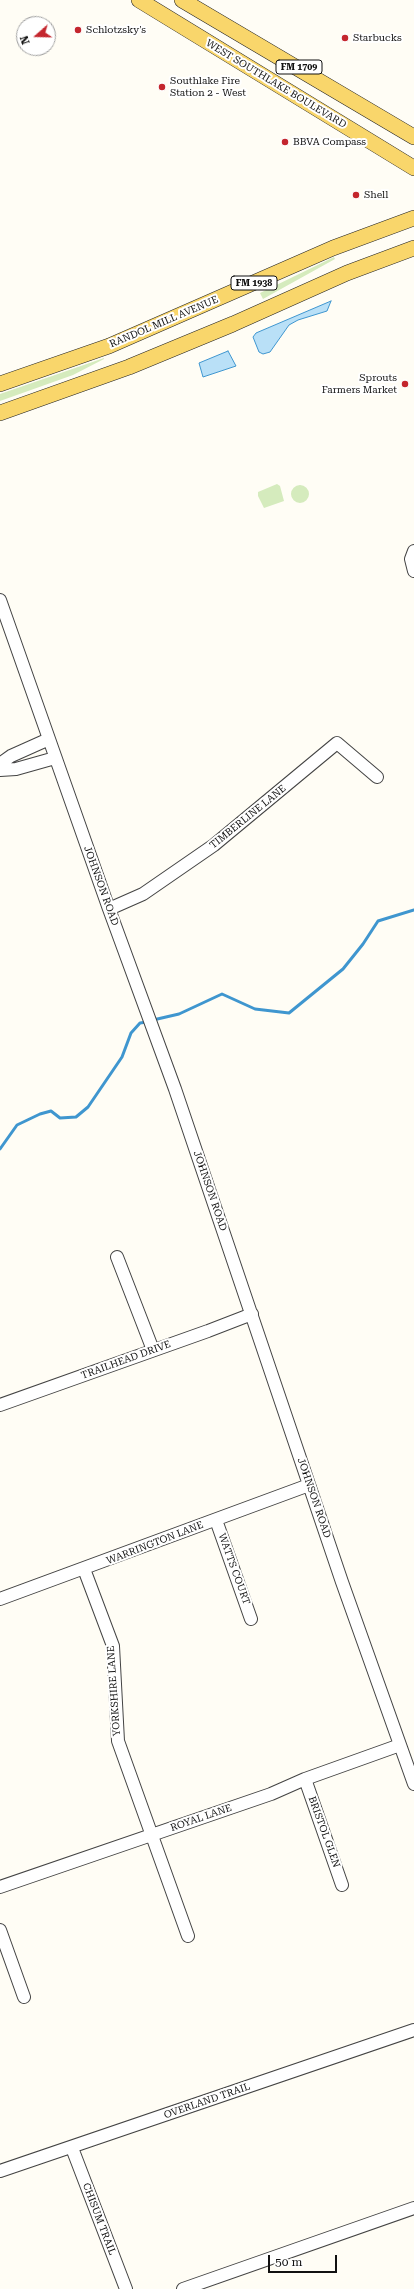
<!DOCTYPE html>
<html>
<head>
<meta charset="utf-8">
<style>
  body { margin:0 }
  #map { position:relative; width:414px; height:2289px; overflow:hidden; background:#fffdf5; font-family:"Roboto Serif",serif }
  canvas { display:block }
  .north { position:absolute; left:16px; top:16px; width:40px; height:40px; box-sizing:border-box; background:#fff; border:1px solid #a0a0a0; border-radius:50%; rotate:250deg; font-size:11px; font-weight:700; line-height:16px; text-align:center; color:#111 }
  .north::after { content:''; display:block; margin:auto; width:14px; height:18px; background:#c4262e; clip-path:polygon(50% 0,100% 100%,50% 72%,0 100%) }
  .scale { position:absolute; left:268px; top:2255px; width:69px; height:18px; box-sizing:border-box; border:2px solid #111; border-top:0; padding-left:5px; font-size:12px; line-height:14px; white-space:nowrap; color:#111; -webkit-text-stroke:3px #fff; paint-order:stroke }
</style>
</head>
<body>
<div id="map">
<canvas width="414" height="2289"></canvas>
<div class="north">N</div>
<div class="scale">50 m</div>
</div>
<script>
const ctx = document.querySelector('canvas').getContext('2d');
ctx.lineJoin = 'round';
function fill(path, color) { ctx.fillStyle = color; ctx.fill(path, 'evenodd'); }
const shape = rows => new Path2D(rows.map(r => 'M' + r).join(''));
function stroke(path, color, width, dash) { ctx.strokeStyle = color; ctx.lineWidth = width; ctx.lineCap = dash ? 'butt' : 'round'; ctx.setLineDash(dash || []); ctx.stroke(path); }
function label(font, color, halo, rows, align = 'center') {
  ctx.font = font + ' "Roboto Serif",serif'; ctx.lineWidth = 4; ctx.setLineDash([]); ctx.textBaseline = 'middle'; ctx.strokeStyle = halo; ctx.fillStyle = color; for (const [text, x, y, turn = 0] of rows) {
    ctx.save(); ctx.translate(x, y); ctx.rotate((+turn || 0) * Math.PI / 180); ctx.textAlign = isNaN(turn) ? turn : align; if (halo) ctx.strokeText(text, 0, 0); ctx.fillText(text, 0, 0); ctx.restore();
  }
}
const green = shape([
  [334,257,335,259,263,299,260,293],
  [104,358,104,359,73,375,0,401,0,394],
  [277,484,280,486,284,501,264,508,258,496,258,492],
  '291 494a9 9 0 1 1 18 0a9 9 0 1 1-18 0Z'
]);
const water = shape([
  [331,301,327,311,298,320,289,325,270,352,263,354,259,352,253,337,256,333,331,301],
  [228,351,236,366,203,377,199,363,228,351]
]);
const stream = shape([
  [153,1020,179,1014,222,994,255,1009,289,1013,343,969,363,944,378,921,414,910],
  [0,1149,17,1125,40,1114,51,1111,60,1118,76,1117,88,1107,122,1057,131,1033,140,1023,147,1022]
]);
const minor = shape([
  [414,551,411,559,414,571],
  [0,600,109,909,175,1089,342,1582,414,1784],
  [0,764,11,756,49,739],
  [0,770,16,769,55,758],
  [109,909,143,894,214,845,337,743,377,777],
  [117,1257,153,1350],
  [0,1405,208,1331,252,1314],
  [216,1520,251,1619],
  [84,1569,113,1646,118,1741,188,1936],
  [0,1599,309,1485],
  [305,1779,342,1885],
  [0,1887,271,1794,305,1779,400,1745],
  [0,1930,24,1997],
  [72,2148,126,2289],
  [0,2171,414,2030],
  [183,2289,414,2208]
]);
const major = shape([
  [139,0,414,168],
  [182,0,414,137],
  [0,384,109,346,333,248,414,218],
  [0,413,129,367,233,324,347,273,414,248]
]);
const markers = [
  [78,30,4,"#c4262e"],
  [345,38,4,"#c4262e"],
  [162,87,4,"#c4262e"],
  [285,142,4,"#c4262e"],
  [356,195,4,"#c4262e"],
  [405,384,4,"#c4262e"]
];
const shields = [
  [299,67,46],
  [254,283,46]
];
const shieldNames = [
  ["FM 1709",299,67],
  ["FM 1938",254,283]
];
const poiNames = [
  ["Schlotzsky's",86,30],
  ["Starbucks",353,38],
  ["Southlake Fire",170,81],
  ["Station 2 - West",170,93],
  ["BBVA Compass",293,142],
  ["Shell",364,195],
  ["Sprouts",397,378,"right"],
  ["Farmers Market",397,390,"right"]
];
const streetNames = [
  ["WEST SOUTHLAKE BOULEVARD",276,84,31],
  ["RANDOL MILL AVENUE",164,322,-23],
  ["TIMBERLINE LANE",248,817,-39],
  ["JOHNSON ROAD",101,886,70],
  ["JOHNSON ROAD",210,1191,71],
  ["TRAILHEAD DRIVE",126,1360,-20],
  ["JOHNSON ROAD",314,1498,71],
  ["WARRINGTON LANE",155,1543,-21],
  ["WATTS COURT",234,1569,70],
  ["YORKSHIRE LANE",114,1691,-94],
  ["ROYAL LANE",201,1818,-19],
  ["BRISTOL GLEN",324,1832,70],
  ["OVERLAND TRAIL",207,2101,-19],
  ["CHISUM TRAIL",99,2219,69]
];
fill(green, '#d5ebbd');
fill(water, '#b9e0f7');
stroke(water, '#3f96cf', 1);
stroke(stream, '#3f96cf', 3);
stroke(minor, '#444', 14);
stroke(major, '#222', 16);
stroke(minor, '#fff', 12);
stroke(major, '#f9d66b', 15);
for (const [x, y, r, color] of markers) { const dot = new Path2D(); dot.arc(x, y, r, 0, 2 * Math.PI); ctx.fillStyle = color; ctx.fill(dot); stroke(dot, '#fff', 1.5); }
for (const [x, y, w] of shields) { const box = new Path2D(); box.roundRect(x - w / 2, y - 7, w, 14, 3); ctx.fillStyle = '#fff'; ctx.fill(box); stroke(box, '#111', 1); }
label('bold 9px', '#111', null, shieldNames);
label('10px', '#111', '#fff', poiNames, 'left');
label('10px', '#111', '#fff', streetNames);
</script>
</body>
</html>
